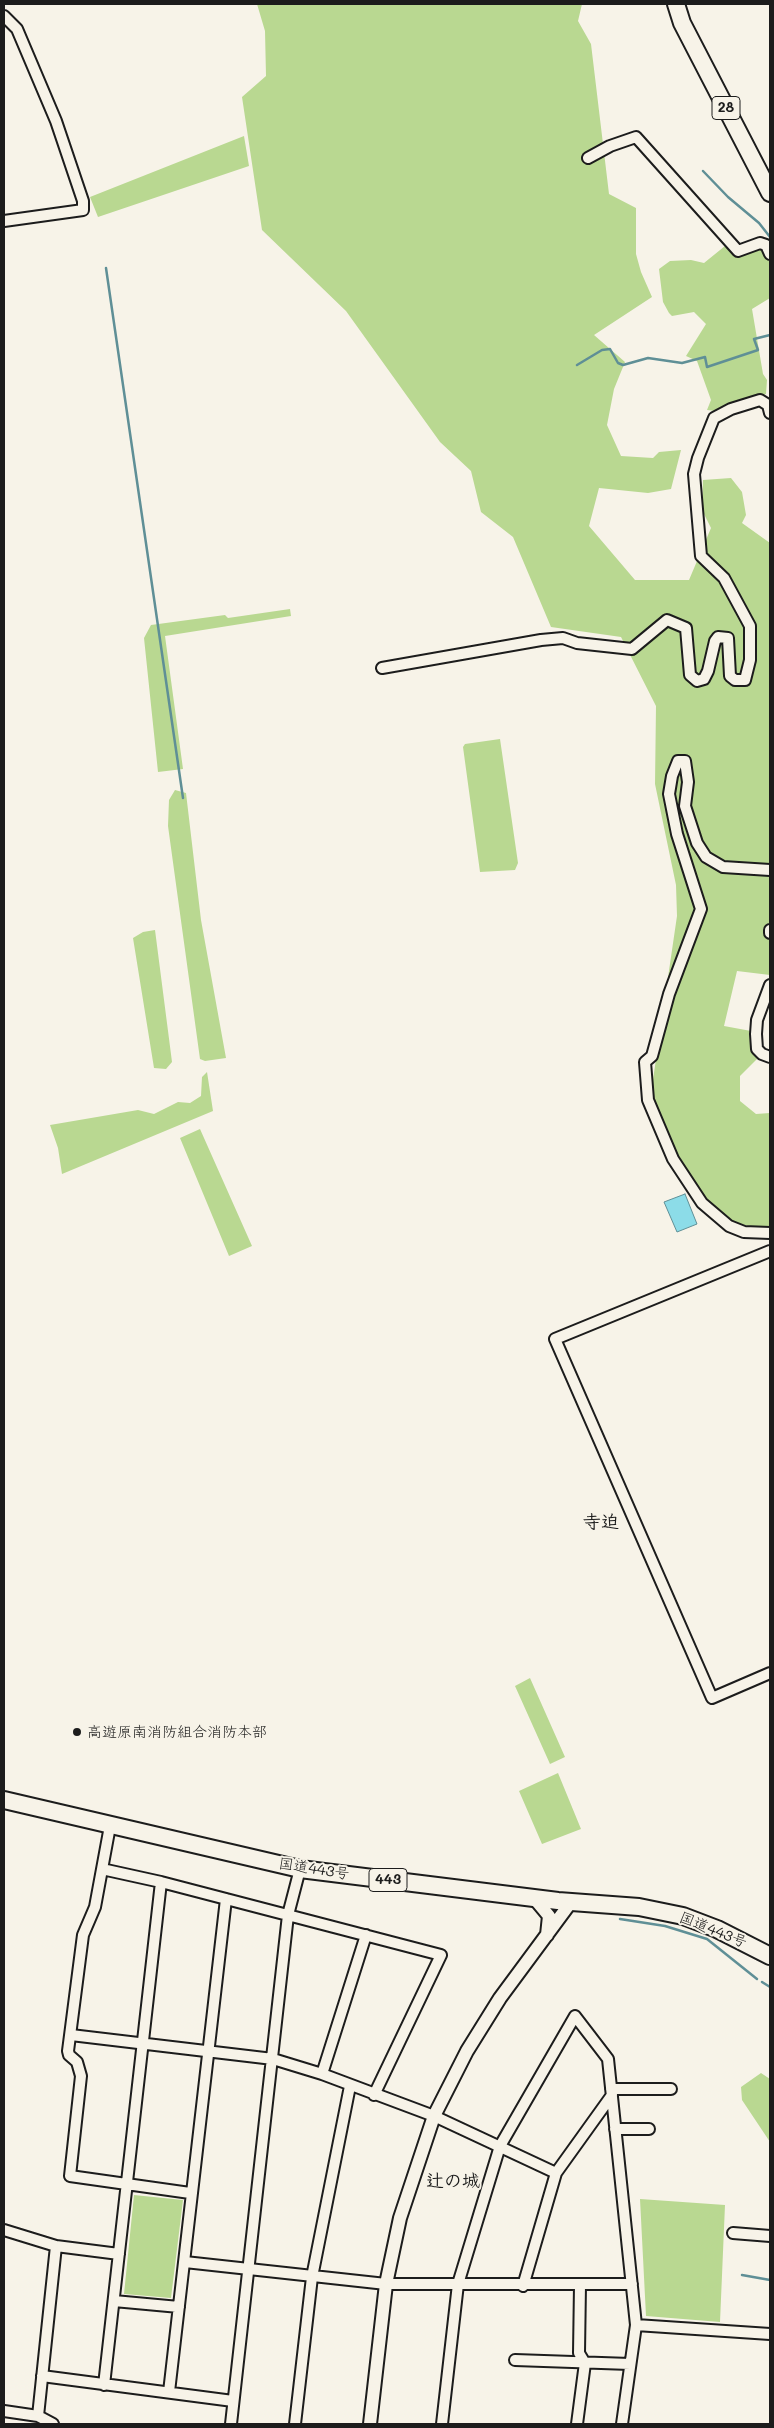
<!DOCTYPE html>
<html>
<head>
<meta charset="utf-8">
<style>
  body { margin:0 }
  #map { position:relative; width:774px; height:2428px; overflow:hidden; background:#f7f3e8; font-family:Mali,sans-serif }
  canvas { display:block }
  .frame { position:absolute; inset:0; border:5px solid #1c1c1c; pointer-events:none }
</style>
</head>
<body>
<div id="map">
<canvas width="774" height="2428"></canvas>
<div class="frame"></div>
</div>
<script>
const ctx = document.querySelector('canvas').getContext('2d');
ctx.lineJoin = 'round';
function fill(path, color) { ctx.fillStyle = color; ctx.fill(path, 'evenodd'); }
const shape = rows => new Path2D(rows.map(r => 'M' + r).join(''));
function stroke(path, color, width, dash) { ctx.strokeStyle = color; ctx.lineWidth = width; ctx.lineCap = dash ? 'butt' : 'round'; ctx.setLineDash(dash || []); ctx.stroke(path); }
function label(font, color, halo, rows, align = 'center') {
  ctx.font = font + ' Mali,"Klee One",sans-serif'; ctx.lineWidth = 4; ctx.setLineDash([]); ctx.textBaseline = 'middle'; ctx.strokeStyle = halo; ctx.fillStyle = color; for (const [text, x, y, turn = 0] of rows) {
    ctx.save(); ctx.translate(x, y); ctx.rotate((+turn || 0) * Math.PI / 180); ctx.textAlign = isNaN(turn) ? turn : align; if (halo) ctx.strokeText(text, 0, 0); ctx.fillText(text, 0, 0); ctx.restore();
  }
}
const green = shape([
  [257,4,582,4,578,21,591,44,609,194,636,208,636,254,641,272,652,297,594,335,625,362,614,389,607,425,621,456,653,458,659,452,681,450,671,489,648,493,599,488,589,526,635,580,689,580,711,528,702,510,703,480,731,478,742,492,746,515,742,523,770,543,770,975,737,971,724,1026,751,1031,757,1059,740,1076,740,1101,756,1114,770,1113,770,1227,749,1226,728,1221,704,1199,675,1155,650,1100,677,916,676,885,655,784,656,706,621,637,551,627,513,537,481,512,471,471,440,442,346,311,262,230,242,97,266,76,265,31],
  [244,136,249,166,98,217,90,197],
  [725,246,740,256,755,249,763,250,770,262,770,298,752,309,763,374,767,380,766,394,716,411,707,410,711,400,697,361,686,356,706,324,694,312,672,316,669,313,663,302,659,269,670,261,691,260,704,263],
  [290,609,291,616,165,636,183,769,158,772,144,638,151,625,225,615,228,618],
  [500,739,518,863,515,870,480,872,463,747,465,744],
  [175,790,186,793,201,920,226,1058,205,1061,200,1059,168,826,169,800],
  [155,930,172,1062,166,1069,154,1068,133,938,143,932],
  [207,1072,213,1111,62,1174,58,1148,50,1125,138,1110,154,1114,178,1102,190,1103,201,1096,202,1077],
  [200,1129,252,1246,229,1256,180,1138],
  [530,1678,565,1757,550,1764,515,1686],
  [558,1773,581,1829,542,1844,519,1791],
  [761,2073,770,2079,770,2142,742,2100,741,2087],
  [134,2195,183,2200,171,2298,124,2294],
  [640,2199,725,2205,720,2322,646,2316]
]);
const water = shape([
  [685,1194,697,1224,677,1232,664,1202,685,1194]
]);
const stream = shape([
  [703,171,728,197,759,223,770,237],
  [106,268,183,798],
  [577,365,602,350,610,349,618,363,623,365,648,358,682,363,705,357,707,367,758,350,754,339,770,335],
  [620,1919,665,1926,707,1939,757,1979],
  [762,1982,770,1987],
  [742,2275,770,2280]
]);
const minor = shape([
  [4,16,17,29,56,121,83,201,83,210,4,221],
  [588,158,610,146,636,137,738,251,760,243,766,245,770,254],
  [382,668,541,640,563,638,577,643,632,649,667,620,686,628,690,675,697,681,704,679,708,671,715,641,718,637,728,638,730,676,735,680,745,680,750,660,750,626,724,578,701,556,694,474,698,458,714,418,731,409,760,400,768,405,770,413],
  [770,870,723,867,706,857,697,843,685,806,688,782,685,761,678,761,672,776,669,794,677,834,701,909,669,994,652,1056,645,1062,648,1100,673,1159,702,1203,729,1226,744,1232,770,1233],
  [770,930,770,933],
  [770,985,757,1020,756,1034,757,1049,762,1054,770,1057],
  [770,1251,555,1339,712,1698,770,1673],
  [110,1826,95,1907,83,1935,68,2051,69,2055,77,2062,81,2076,70,2176,190,2193],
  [102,1869,161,1882,441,1955,374,2095],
  [71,2035,273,2059,322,2074,434,2116,556,2173],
  [322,2074,366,1935],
  [611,2089,671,2089],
  [615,2129,649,2129],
  [4,2230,56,2246,38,2416],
  [733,2233,770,2236],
  [56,2246,119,2254],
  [185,2262,386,2284,632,2284],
  [523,2286,556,2173,612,2095],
  [114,2301,179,2307],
  [636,2325,770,2334],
  [515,2360,630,2364],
  [42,2376,233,2401],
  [104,2385,161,1882],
  [169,2392,226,1899],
  [4,2411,38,2416,53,2424],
  [231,2424,288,1915,300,1869],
  [295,2424,312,2277,350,2086],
  [442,2424,458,2284,500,2146,575,2016,608,2059,636,2325,622,2424],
  [577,2424,585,2363,579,2353,580,2285]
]);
const tertiary = shape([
  [534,1898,549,1916,547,1935],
  [370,2424,386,2284,400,2218,434,2116,467,2051,500,1998,571,1902]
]);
const primary = shape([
  [676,4,682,23,770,193]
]);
const trunk = shape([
  [4,1800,300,1869,558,1901,639,1907,683,1916,717,1929,770,1956]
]);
const markers = [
  [77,1732,5,"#1c1c1c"]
];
const shields = [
  [726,108,28],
  [388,1880,38]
];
const shieldNames = [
  ["28",726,108],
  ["443",388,1880]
];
const poiNames = [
  ["高遊原南消防組合消防本部",87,1732]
];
const streetNames = [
  ["国道443号",314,1869,9],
  ["国道443号",713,1930,22]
];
const quarterNames = [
  ["寺迫",601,1522],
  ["辻の城",453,2181]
];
fill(green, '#b9d891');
fill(water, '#8cdce8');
stroke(water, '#5f8f96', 1);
stroke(stream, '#5f8f96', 2.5);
stroke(minor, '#1c1c1c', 14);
stroke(tertiary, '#1c1c1c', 16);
stroke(primary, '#1c1c1c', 20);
stroke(trunk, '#1c1c1c', 20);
stroke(minor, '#f7f3e8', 10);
stroke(tertiary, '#f7f3e8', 12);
stroke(primary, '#f7f3e8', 16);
stroke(trunk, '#f7f3e8', 16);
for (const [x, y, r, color] of markers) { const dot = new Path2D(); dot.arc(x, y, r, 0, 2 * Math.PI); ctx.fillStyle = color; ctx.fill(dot); stroke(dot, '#f7f3e8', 2); }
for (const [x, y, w] of shields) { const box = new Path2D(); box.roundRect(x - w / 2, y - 11.5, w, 23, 4); ctx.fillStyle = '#f7f3e8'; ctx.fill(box); stroke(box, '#1c1c1c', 1); }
label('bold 14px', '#1c1c1c', null, shieldNames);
label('15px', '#1c1c1c', '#f7f3e8', poiNames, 'left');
label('15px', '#1c1c1c', '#f7f3e8', streetNames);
label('bold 18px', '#1c1c1c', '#f7f3e8', quarterNames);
</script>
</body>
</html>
